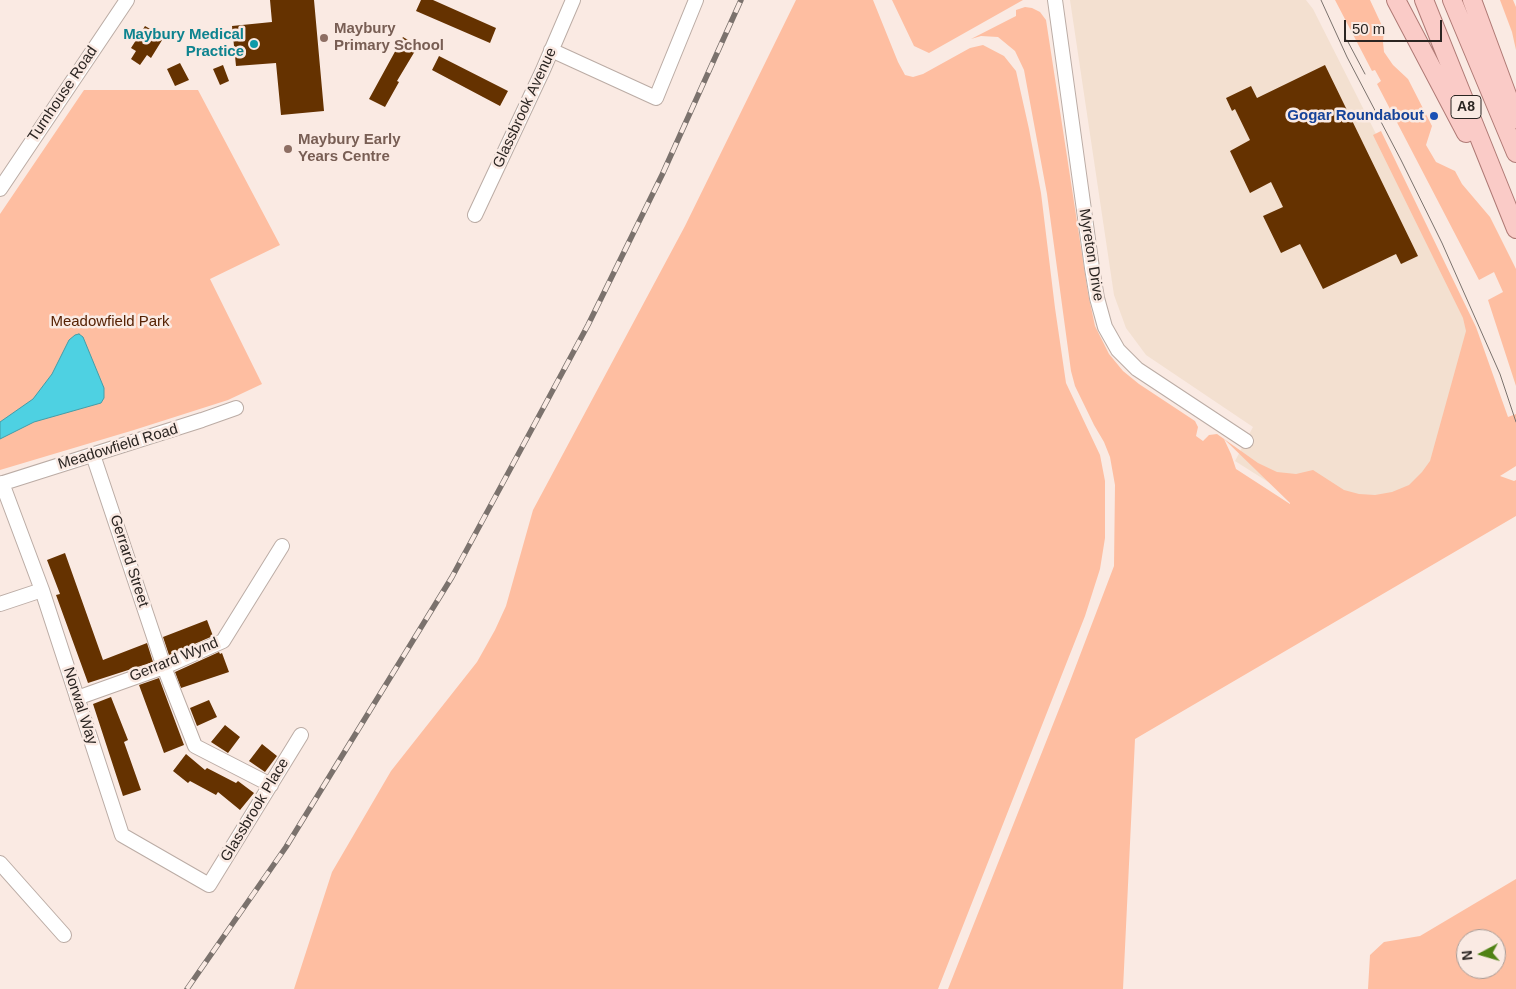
<!DOCTYPE html>
<html>
<head>
<meta charset="utf-8">
<style>
  body { margin:0 }
  #map { position:relative; width:1516px; height:989px; overflow:hidden; background:#faeae3; font-family:Arial,sans-serif }
  canvas { display:block }
  .north { position:absolute; left:1456px; top:929px; width:50px; height:50px; box-sizing:border-box; background:#faeae3; border:1px solid #a79b96; border-radius:50%; rotate:264deg; font-size:14px; font-weight:700; line-height:20px; text-align:center; color:#2b2522 }
  .north::after { content:''; display:block; margin:auto; width:18px; height:22px; background:#508215; clip-path:polygon(50% 0,100% 100%,50% 72%,0 100%) }
  .scale { position:absolute; left:1344px; top:20px; width:98px; height:22px; box-sizing:border-box; border:2px solid #2b2522; border-top:0; padding-left:6px; font-size:15px; line-height:18px; white-space:nowrap; color:#2b2522; -webkit-text-stroke:4px #faeae3; paint-order:stroke }
</style>
</head>
<body>
<div id="map">
<canvas width="1516" height="989"></canvas>
<div class="north">N</div>
<div class="scale">50 m</div>
</div>
<script>
const ctx = document.querySelector('canvas').getContext('2d');
ctx.lineJoin = 'round';
function fill(path, color) { ctx.fillStyle = color; ctx.fill(path, 'evenodd'); }
const shape = rows => new Path2D(rows.map(r => 'M' + r).join(''));
function stroke(path, color, width, dash) { ctx.strokeStyle = color; ctx.lineWidth = width; ctx.lineCap = dash ? 'butt' : 'round'; ctx.setLineDash(dash || []); ctx.stroke(path); }
function label(font, color, halo, rows, align = 'center') {
  ctx.font = font + ' Arial,sans-serif'; ctx.lineWidth = 5; ctx.setLineDash([]); ctx.textBaseline = 'middle'; ctx.strokeStyle = halo; ctx.fillStyle = color; for (const [text, x, y, turn = 0] of rows) {
    ctx.save(); ctx.translate(x, y); ctx.rotate((+turn || 0) * Math.PI / 180); ctx.textAlign = isNaN(turn) ? turn : align; if (halo) ctx.strokeText(text, 0, 0); ctx.fillText(text, 0, 0); ctx.restore();
  }
}
const industrial = shape([
  [1070,0,1306,0,1313,9,1474,328,1432,466,1416,486,1333,523,1235,461,1253,427,1146,355,1126,328,1114,295]
]);
const green = shape([
  [796,0,873,0,898,62,905,75,913,77,923,74,970,48,983,45,1004,56,1016,71,1029,129,1041,193,1055,308,1066,383,1100,455,1105,481,1105,538,1100,569,1085,616,938,989,294,989,332,872,391,771,477,662,495,630,506,606,533,510,685,226],
  [892,0,1023,0,929,53,914,46],
  [1335,0,1370,0,1384,30,1383,42,1384,52,1393,65,1408,79,1432,126,1426,145,1436,162,1455,171,1462,184,1490,217,1516,269,1516,386,1488,300,1503,292,1494,272,1479,280,1377,84,1381,81,1375,70,1372,71],
  [1500,0,1513,0,1516,7,1516,50,1512,32],
  [1025,7,1032,8,1040,12,1046,20,1088,293,1095,326,1109,354,1123,371,1139,384,1195,421,1198,427,1196,436,1203,441,1209,435,1217,434,1258,463,1277,472,1296,474,1313,470,1344,490,1359,494,1375,495,1392,492,1409,485,1422,472,1430,461,1466,331,1463,318,1373,135,1381,131,1476,327,1508,417,1516,414,1516,466,1500,476,1514,481,1516,480,1516,516,1135,739,1123,989,948,989,1069,684,1114,566,1115,485,1110,457,1104,442,1094,425,1075,386,1071,371,1047,194,1024,70,1015,51,998,37,981,36,971,39,1016,16,1016,10],
  [1224,439,1290,503,1290,504,1236,469,1231,454],
  [84,90,198,90,280,245,210,279,262,384,228,400,134,430,0,470,0,214],
  [1516,879,1516,989,1368,989,1370,955,1384,942,1420,936],
  [1466,939,1496,939,1496,969,1466,969]
]);
const water = shape([
  [79,334,83,337,104,388,104,398,101,403,34,422,0,439,0,422,33,399,52,374,69,340,75,335,79,334]
]);
const building = shape([
  [270,0,314,0,324,111,281,115,276,63,236,66,232,26,272,22],
  [421,0,433,0,496,28,490,43,416,11],
  [145,26,164,37,151,58,147,55,140,65,131,59,136,51,131,48],
  [403,37,418,46,397,81,399,82,385,107,369,99],
  [439,56,508,91,500,106,432,70],
  [180,63,189,80,175,86,167,69],
  [223,65,229,81,220,85,213,69],
  [1325,65,1418,256,1401,264,1396,254,1323,289,1300,244,1281,253,1263,216,1283,207,1271,182,1250,193,1230,151,1250,140,1235,109,1232,111,1226,98,1251,86,1257,98],
  [65,553,103,660,147,643,153,662,88,683,56,595,60,594,47,560],
  [207,620,213,636,169,655,163,637],
  [219,652,220,654,222,653,229,672,181,688,175,672],
  [159,678,184,745,164,753,139,685],
  [111,697,128,740,124,742,141,790,123,796,93,704],
  [209,700,217,717,197,726,190,708],
  [225,725,240,737,228,753,211,742],
  [262,744,277,756,265,772,249,761],
  [186,754,205,770,207,768,236,783,238,781,254,793,240,810,218,792,216,795,190,781,188,783,173,771]
]);
const minor = shape([
  [1055,0,1092,268,1097,298,1105,327,1118,350,1137,369,1246,441],
  [551,50,656,98,696,0],
  [0,189,127,0],
  [475,215,543,70,573,0],
  [93,455,164,667,195,746,271,785],
  [2,483,42,590,122,835,209,885,301,735],
  [0,484,202,420,236,408],
  [0,604,42,590],
  [77,698,164,667,223,641,282,546],
  [0,863,64,935]
]);
const major = shape([
  [1396,0,1466,133],
  [1424,0,1516,229],
  [1452,0,1516,153],
  [1472,0,1516,119]
]);
const tram = shape([
  [1321,0,1347,57,1401,160,1442,243,1500,374,1516,422],
  [1347,40,1365,74]
]);
const rail = shape([
  [187,989,286,847,452,577,588,325,662,175,741,0]
]);
const markers = [
  [324,38,5,"#8d6e63"],
  [254,44,5,"#0f9aa8"],
  [1434,116,5,"#1a4fb4"],
  [288,149,5,"#8d6e63"]
];
const shields = [
  [1466,107,30]
];
const shieldNames = [
  ["A8",1466,107]
];
const educationNames = [
  ["Maybury",334,29],
  ["Primary School",334,46],
  ["Maybury Early",298,140],
  ["Years Centre",298,157]
];
const cultureNames = [
  ["Maybury Medical",244,35],
  ["Practice",244,52]
];
const streetNames = [
  ["Turnhouse Road",63,94,-56],
  ["Glassbrook Avenue",525,108,-65],
  ["Myreton Drive",1091,255,81],
  ["Meadowfield Road",118,447,-17],
  ["Gerrard Street",129,561,72],
  ["Gerrard Wynd",174,660,-22],
  ["Norwal Way",80,706,72],
  ["Glassbrook Place",255,810,-59]
];
const transitNames = [
  ["Gogar Roundabout",1424,116]
];
const parkNames = [
  ["Meadowfield Park",110,322]
];
fill(industrial, '#f3e0d0');
fill(green, '#febea1');
fill(water, '#4ed1e2');
stroke(water, '#449da8', 1);
fill(building, '#653200');
stroke(minor, '#bbaca5', 16);
stroke(major, '#af7a75', 20);
stroke(minor, '#fff', 14);
stroke(major, '#facbc7', 18);
stroke(tram, '#7b726d', 1);
stroke(rail, '#7b726d', 5.5);
stroke(rail, '#faeae3', 4, [11]);
for (const [x, y, r, color] of markers) { const dot = new Path2D(); dot.arc(x, y, r, 0, 2 * Math.PI); ctx.fillStyle = color; ctx.fill(dot); stroke(dot, '#faeae3', 2); }
for (const [x, y, w] of shields) { const box = new Path2D(); box.roundRect(x - w / 2, y - 11.5, w, 23, 4); ctx.fillStyle = '#faeae3'; ctx.fill(box); stroke(box, '#2b2522', 1); }
label('bold 14px', '#2b2522', null, shieldNames);
label('bold 15px', '#785e54', '#faeae3', educationNames, 'left');
label('bold 15px', '#0d838f', '#faeae3', cultureNames, 'right');
label('15px', '#2b2522', '#faeae3', streetNames);
label('bold 15px', '#164399', '#faeae3', transitNames, 'right');
label('15px', '#562204', '#faeae3', parkNames);
</script>
</body>
</html>
